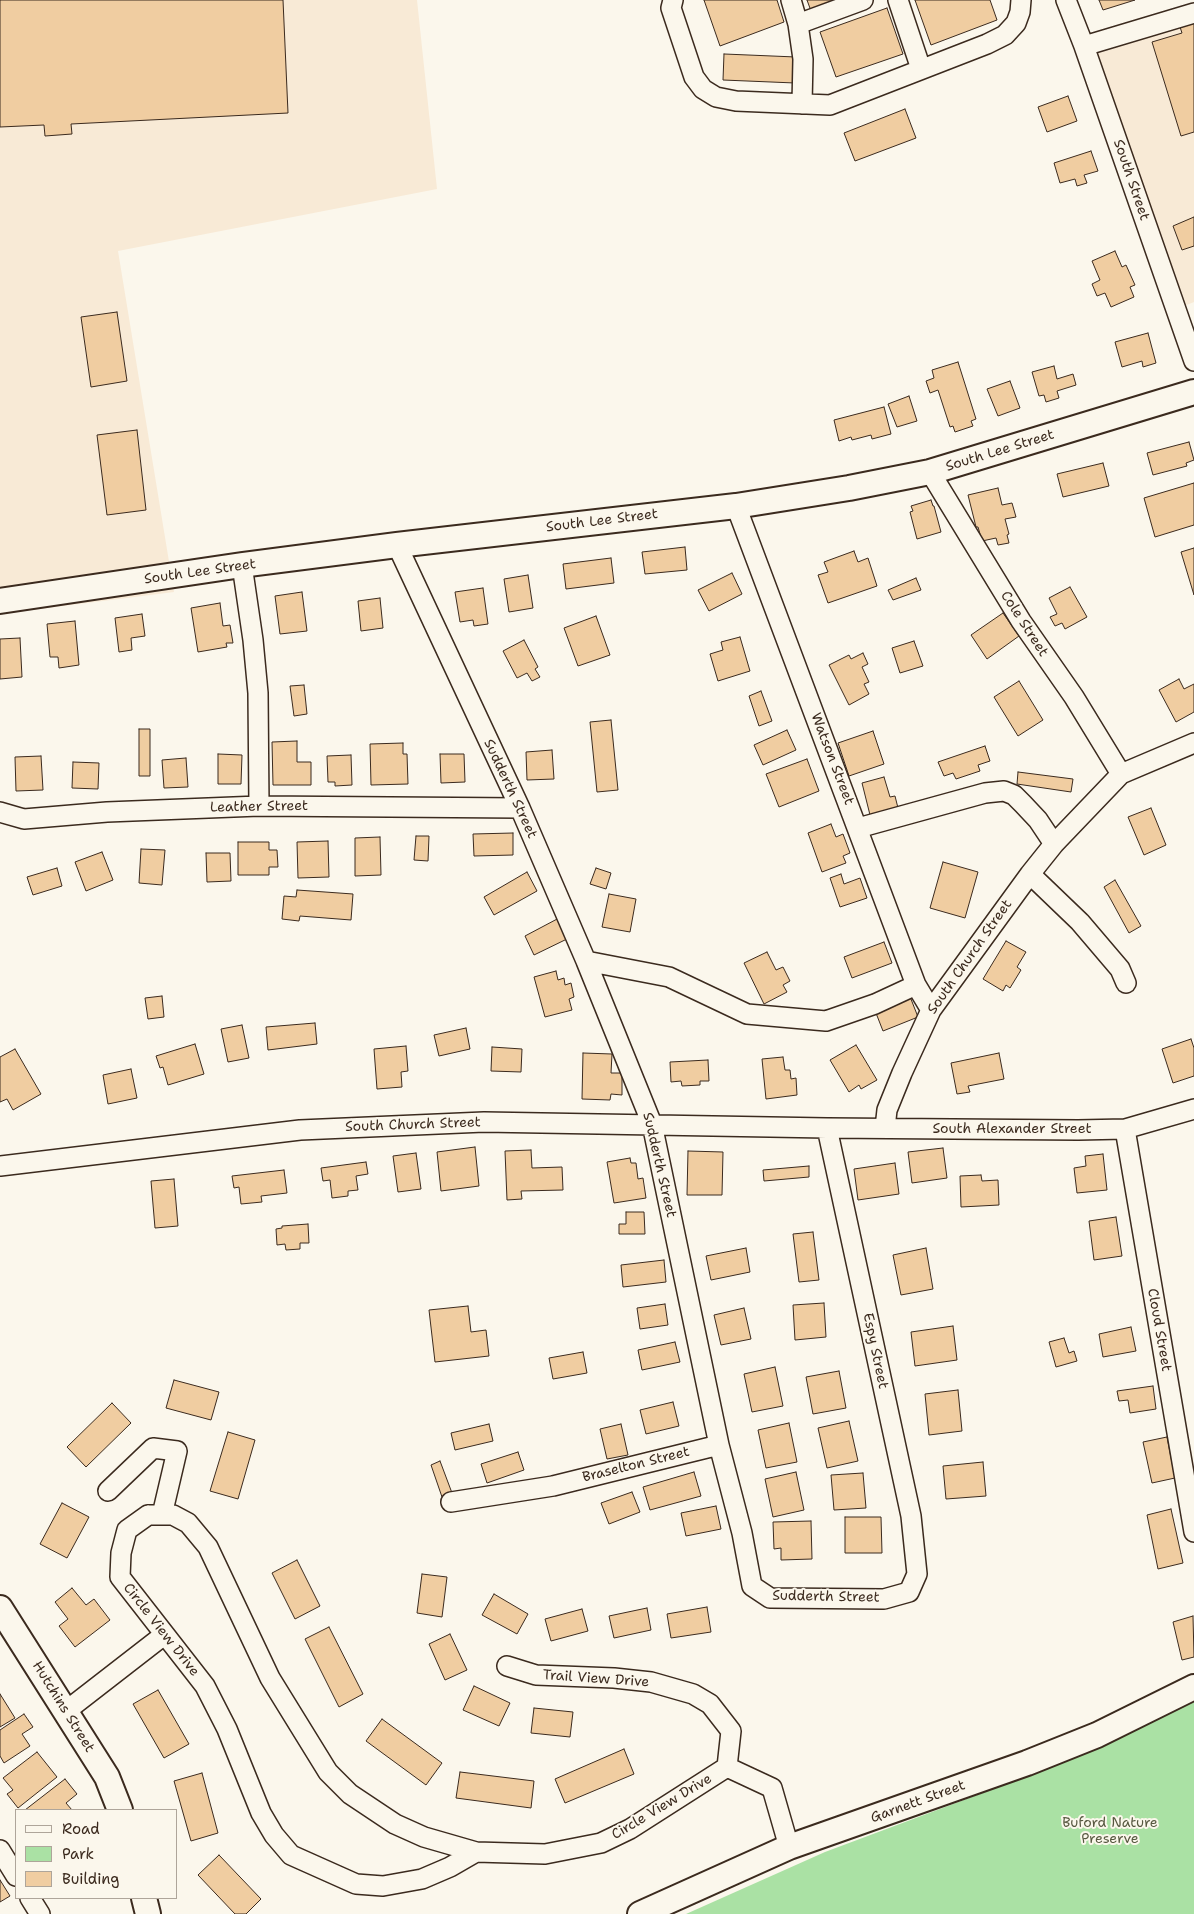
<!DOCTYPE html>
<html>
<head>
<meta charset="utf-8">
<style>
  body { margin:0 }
  #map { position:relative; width:1194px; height:1914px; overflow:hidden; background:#fbf7ec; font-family:"Shantell Sans",sans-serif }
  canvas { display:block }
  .legend { position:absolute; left:15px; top:1809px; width:162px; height:90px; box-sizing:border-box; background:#fbf7ec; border:1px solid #aea59a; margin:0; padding:6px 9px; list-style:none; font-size:15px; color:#3b2a1e }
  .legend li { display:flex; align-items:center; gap:10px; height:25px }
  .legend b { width:25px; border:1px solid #aea59a }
</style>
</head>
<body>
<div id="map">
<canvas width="1194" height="1914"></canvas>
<ul class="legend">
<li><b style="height:6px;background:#fbf7ec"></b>Road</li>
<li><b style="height:14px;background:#aae1a4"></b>Park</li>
<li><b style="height:14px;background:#f0cda1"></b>Building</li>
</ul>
</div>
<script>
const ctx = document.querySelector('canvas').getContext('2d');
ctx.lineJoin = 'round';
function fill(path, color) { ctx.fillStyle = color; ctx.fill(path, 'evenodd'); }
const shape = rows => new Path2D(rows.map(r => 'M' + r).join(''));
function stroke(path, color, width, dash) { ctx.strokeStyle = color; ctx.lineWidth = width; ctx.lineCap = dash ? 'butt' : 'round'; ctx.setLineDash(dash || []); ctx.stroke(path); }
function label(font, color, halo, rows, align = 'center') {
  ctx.font = font + ' "Shantell Sans",sans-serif'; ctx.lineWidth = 4; ctx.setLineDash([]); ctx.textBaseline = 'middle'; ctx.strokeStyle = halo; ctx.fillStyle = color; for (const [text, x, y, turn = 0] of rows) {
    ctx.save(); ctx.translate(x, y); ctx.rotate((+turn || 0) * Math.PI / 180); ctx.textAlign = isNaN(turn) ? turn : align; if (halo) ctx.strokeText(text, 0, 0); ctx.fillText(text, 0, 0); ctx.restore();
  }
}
const built = shape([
  [0,0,417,0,437,189,118,251,174,592,0,614],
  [1194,9,1194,302,1174,310,1072,37]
]);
const green = shape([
  [1194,1702,1194,1914,686,1914,825,1852,1052,1767]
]);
const building = shape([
  [0,0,283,0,288,113,71,124,72,134,45,136,44,125,0,127,0,0],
  [704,0,777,0,784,22,720,46,704,0],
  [807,0,841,0,811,11,807,0],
  [915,0,990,0,997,20,931,45,915,0],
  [1099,0,1135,0,1103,10,1099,0],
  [887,8,903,54,836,77,820,32,887,8],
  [1194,22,1194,132,1181,136,1152,42,1182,33,1180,27,1194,22],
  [724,54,796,57,795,83,723,80,724,54],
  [1068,96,1077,121,1047,132,1038,107,1068,96],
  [905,109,916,138,855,161,844,133,905,109],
  [1091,151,1098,171,1084,175,1087,183,1077,186,1075,179,1060,183,1054,163,1091,151],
  [1194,217,1194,246,1182,250,1173,226,1194,217],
  [1115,251,1122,267,1126,265,1135,285,1130,287,1134,297,1111,307,1105,293,1097,296,1092,284,1100,280,1092,261,1115,251],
  [117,312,127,381,91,387,81,317,117,312],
  [1148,333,1156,363,1143,367,1142,361,1122,367,1115,342,1148,333],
  [958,362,976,419,971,421,973,426,955,432,953,426,950,427,938,390,930,393,926,381,934,378,932,370,958,362],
  [1054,366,1057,379,1073,374,1076,385,1057,391,1059,398,1046,402,1044,395,1039,396,1032,372,1054,366],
  [1010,381,1020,408,998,416,987,389,1010,381],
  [909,396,917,421,897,427,888,404,909,396],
  [884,407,891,434,872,439,871,435,852,440,851,437,839,441,834,420,884,407],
  [137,430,146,510,107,515,97,435,137,430],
  [1189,442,1194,460,1186,463,1187,466,1153,475,1147,453,1189,442],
  [1103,463,1109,486,1063,497,1057,474,1103,463],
  [1194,483,1194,525,1155,537,1144,498,1194,483],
  [998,488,1002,505,1012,503,1016,517,1005,519,1009,534,1007,535,1009,543,998,545,996,538,982,541,978,527,976,527,968,495,998,488],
  [931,500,933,506,934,506,941,532,917,539,910,512,913,511,911,506,931,500],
  [685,547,687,570,645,574,642,552,685,547],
  [1194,548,1194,595,1181,552,1194,548],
  [854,551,858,562,868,558,877,586,828,603,818,575,828,572,824,562,854,551],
  [611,558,614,583,566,589,563,564,611,558],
  [732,573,742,594,709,611,698,590,732,573],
  [528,575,533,608,509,612,504,579,528,575],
  [916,578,921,590,893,600,888,590,916,578],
  [1070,587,1087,617,1065,629,1062,623,1055,626,1050,617,1057,614,1049,598,1070,587],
  [483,588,488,624,474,626,473,620,460,622,455,592,483,588],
  [302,592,307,631,280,634,275,596,302,592],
  [380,598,383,628,361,631,358,601,380,598],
  [220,603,223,626,230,625,233,643,226,643,227,647,198,652,191,608,220,603],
  [1003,613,1019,636,987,659,971,635,1003,613],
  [142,614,145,636,131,638,132,650,119,652,115,618,142,614],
  [596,616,610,655,578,666,564,628,596,616],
  [75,621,79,665,59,668,58,657,50,657,47,624,75,621],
  [740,637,750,671,718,681,710,654,723,650,721,642,740,637],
  [20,638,22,677,0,679,0,639,20,638],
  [524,640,538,667,535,669,540,677,532,681,527,673,517,678,503,651,524,640],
  [914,641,923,666,900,673,892,648,914,641],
  [863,653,868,664,862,667,869,682,864,684,869,694,849,705,829,665,849,655,851,659,863,653],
  [1179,679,1184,689,1194,684,1194,712,1176,722,1159,690,1179,679],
  [1019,681,1043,720,1018,736,994,697,1019,681],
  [304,685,307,714,294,716,290,686,304,685],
  [761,691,772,721,759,726,749,696,761,691],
  [611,720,618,790,597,792,590,722,611,720],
  [139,729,150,729,150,776,139,776,139,729],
  [787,730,796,750,763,765,754,745,787,730],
  [873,731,884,764,849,776,838,743,873,731],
  [297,741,297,762,311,762,311,785,273,785,272,742,297,741],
  [403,743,403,754,407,754,408,784,371,785,370,744,403,743],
  [985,746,990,761,978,765,980,771,956,779,953,773,944,776,938,762,985,746],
  [552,750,554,779,527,780,526,752,552,750],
  [218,754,242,755,241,784,218,784,218,754],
  [440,754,464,754,465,782,441,783,440,754],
  [351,755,352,785,335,786,335,782,328,782,327,756,351,755],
  [41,756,43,790,16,791,15,757,41,756],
  [186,758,188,787,164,788,162,760,186,758],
  [807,759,819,791,779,807,766,774,807,759],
  [73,762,99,763,98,789,72,788,73,762],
  [1018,772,1073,779,1071,792,1017,784,1018,772],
  [884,777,890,797,895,796,898,808,870,815,862,783,884,777],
  [1151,808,1166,845,1144,855,1128,817,1151,808],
  [831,824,836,837,843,834,850,853,843,856,846,863,822,872,808,833,831,824],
  [513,833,513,855,474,856,473,834,513,833],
  [416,836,429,836,428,861,414,860,416,836],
  [380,837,381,875,355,876,355,838,380,837],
  [328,841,329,877,298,878,297,842,328,841],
  [238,842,269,842,269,850,277,850,278,867,269,867,269,875,238,875,238,842],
  [141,849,165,850,162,885,139,883,141,849],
  [102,852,113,880,86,891,75,862,102,852],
  [206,853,230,853,231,881,207,882,206,853],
  [943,862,978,872,965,918,930,908,943,862],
  [57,868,62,886,33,895,27,877,57,868],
  [596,868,611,873,606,889,590,884,596,868],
  [527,872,537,891,494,915,484,897,527,872],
  [841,874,844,884,860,878,867,898,840,907,830,878,841,874],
  [1115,880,1141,926,1129,933,1104,887,1115,880],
  [297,890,353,894,351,920,300,916,299,921,282,919,284,896,296,897,297,890],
  [609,894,636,899,630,932,602,927,609,894],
  [559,918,569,938,534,955,525,936,559,918],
  [1006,941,1026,952,1017,967,1021,970,1010,988,1006,985,1003,991,983,979,1006,941],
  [884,942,892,963,852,978,844,957,884,942],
  [767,952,776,970,783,967,790,981,783,985,787,992,764,1004,744,963,767,952],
  [556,971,558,980,564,978,565,985,571,983,574,997,569,999,572,1010,545,1017,534,977,556,971],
  [909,994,918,1017,883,1031,874,1008,909,994],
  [162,996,164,1017,148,1019,145,998,162,996],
  [315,1023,317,1044,268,1050,266,1027,315,1023],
  [242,1025,249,1058,228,1062,221,1029,242,1025],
  [466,1028,470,1049,439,1056,434,1035,466,1028],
  [1191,1039,1194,1048,1194,1076,1173,1083,1162,1049,1191,1039],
  [195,1044,204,1074,168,1085,163,1067,160,1068,156,1056,195,1044],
  [856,1045,877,1080,861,1089,859,1085,849,1092,830,1060,856,1045],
  [406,1046,408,1071,401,1072,402,1087,377,1089,374,1049,406,1046],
  [492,1047,522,1049,521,1072,491,1071,492,1047],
  [15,1049,41,1094,13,1110,7,1099,0,1102,0,1057,15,1049],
  [583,1053,612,1054,611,1073,622,1073,622,1095,611,1094,610,1100,582,1099,583,1053],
  [999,1053,1004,1079,968,1086,970,1092,957,1094,951,1063,999,1053],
  [783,1057,785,1070,790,1070,791,1079,796,1078,797,1095,766,1099,762,1059,783,1057],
  [708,1060,709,1081,700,1081,700,1085,682,1086,681,1081,671,1082,670,1062,708,1060],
  [131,1069,137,1098,108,1104,103,1075,131,1069],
  [475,1147,479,1186,441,1191,437,1152,475,1147],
  [943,1148,947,1178,912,1183,908,1152,943,1148],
  [531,1150,532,1168,562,1167,563,1190,521,1191,522,1199,507,1200,505,1151,531,1150],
  [688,1151,723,1152,722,1195,687,1195,688,1151],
  [416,1153,421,1189,398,1192,393,1156,416,1153],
  [1103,1154,1107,1190,1077,1193,1074,1168,1086,1166,1085,1156,1103,1154],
  [630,1158,631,1163,636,1163,638,1179,643,1178,646,1198,614,1203,607,1162,630,1158],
  [366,1162,368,1174,356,1176,358,1190,348,1191,348,1196,332,1198,330,1180,323,1181,321,1168,366,1162],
  [895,1163,899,1194,858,1200,854,1169,895,1163],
  [809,1166,809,1177,764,1181,763,1170,809,1166],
  [284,1170,287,1193,261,1196,262,1202,241,1204,239,1187,234,1188,232,1176,284,1170],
  [981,1175,982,1181,998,1180,999,1205,961,1207,960,1176,981,1175],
  [174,1179,178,1226,155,1228,151,1181,174,1179],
  [626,1212,644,1212,645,1234,619,1234,619,1224,626,1224,626,1212],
  [1116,1217,1122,1256,1094,1260,1089,1221,1116,1217],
  [308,1224,309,1243,300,1243,300,1249,286,1250,285,1244,277,1245,276,1229,282,1228,282,1226,308,1224],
  [813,1232,819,1280,799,1282,793,1234,813,1232],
  [746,1248,750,1272,711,1280,706,1256,746,1248],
  [926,1248,933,1289,901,1295,893,1255,926,1248],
  [664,1260,666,1282,623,1287,621,1265,664,1260],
  [824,1303,826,1337,795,1340,793,1305,824,1303],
  [665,1304,668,1325,640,1329,637,1308,665,1304],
  [468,1306,471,1332,486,1330,489,1356,435,1362,429,1310,468,1306],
  [744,1308,751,1339,721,1345,714,1315,744,1308],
  [953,1326,957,1360,915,1366,911,1332,953,1326],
  [1131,1327,1136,1351,1103,1357,1099,1334,1131,1327],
  [1064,1338,1069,1353,1074,1351,1077,1361,1056,1367,1049,1342,1064,1338],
  [675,1342,680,1362,642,1370,638,1350,675,1342],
  [583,1352,587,1373,553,1379,549,1358,583,1352],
  [775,1367,783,1406,752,1412,744,1374,775,1367],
  [839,1371,846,1408,813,1414,806,1377,839,1371],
  [174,1380,219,1392,211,1420,166,1408,174,1380],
  [1153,1386,1156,1409,1130,1413,1128,1400,1119,1401,1117,1391,1153,1386],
  [958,1390,962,1431,929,1435,925,1394,958,1390],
  [673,1402,679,1426,646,1434,640,1410,673,1402],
  [112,1403,131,1423,86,1467,67,1447,112,1403],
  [849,1421,858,1461,827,1468,818,1428,849,1421],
  [789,1423,797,1462,766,1468,758,1430,789,1423],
  [489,1424,493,1441,455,1450,451,1433,489,1424],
  [621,1424,628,1455,607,1459,600,1429,621,1424],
  [228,1432,255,1440,238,1499,210,1491,228,1432],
  [1167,1437,1175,1478,1152,1483,1143,1442,1167,1437],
  [518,1452,524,1470,487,1483,481,1464,518,1452],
  [440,1461,452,1493,442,1497,431,1465,440,1461],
  [983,1462,986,1496,946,1499,943,1466,983,1462],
  [694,1472,701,1496,650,1510,643,1487,694,1472],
  [796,1472,804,1510,773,1517,765,1479,796,1472],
  [863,1473,866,1508,834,1510,831,1475,863,1473],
  [632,1492,640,1512,609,1524,601,1503,632,1492],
  [62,1503,89,1517,67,1558,40,1544,62,1503],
  [716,1506,721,1529,686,1536,681,1513,716,1506],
  [1171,1509,1183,1563,1158,1569,1147,1515,1171,1509],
  [845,1517,881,1517,882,1553,845,1553,845,1517],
  [811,1521,812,1559,781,1560,781,1548,774,1549,773,1522,811,1521],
  [297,1560,320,1606,295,1619,272,1573,297,1560],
  [422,1574,447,1577,442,1617,417,1613,422,1574],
  [72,1588,86,1605,94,1599,110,1620,75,1647,59,1626,68,1619,55,1602,72,1588],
  [494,1594,528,1614,517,1634,482,1615,494,1594],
  [707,1607,711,1632,671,1638,667,1614,707,1607],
  [647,1608,651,1630,614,1638,609,1616,647,1608],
  [582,1609,588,1631,551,1641,545,1619,582,1609],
  [1193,1616,1194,1657,1182,1660,1173,1622,1193,1616],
  [329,1627,363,1694,339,1707,305,1639,329,1627],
  [450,1634,467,1670,445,1680,429,1644,450,1634],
  [474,1686,510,1703,499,1726,463,1710,474,1686],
  [158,1690,189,1744,164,1758,133,1704,158,1690],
  [0,1694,15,1718,0,1727,0,1694],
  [534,1708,573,1712,570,1737,531,1733,534,1708],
  [24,1714,33,1727,22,1734,30,1746,4,1763,0,1756,0,1730,24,1714],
  [382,1719,442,1763,426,1785,366,1741,382,1719],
  [624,1749,634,1774,565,1803,555,1779,624,1749],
  [37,1752,57,1777,18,1808,7,1794,13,1790,3,1778,37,1752],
  [460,1772,534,1781,531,1808,456,1798,460,1772],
  [202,1773,218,1833,191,1841,174,1781,202,1773],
  [65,1779,77,1794,66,1803,72,1810,25,1810,65,1779],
  [219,1855,261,1899,246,1914,235,1914,198,1875,219,1855],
  [0,1880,10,1896,0,1902,0,1880]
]);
const minor = shape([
  [673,0,671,8,694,77,703,89,716,97,736,101,830,105,987,44,1005,35,1016,23,1020,12,1021,0],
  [791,0,798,24,803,59,802,104],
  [898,0,921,69],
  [1066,0,1084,46,1194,361],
  [798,24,863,0],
  [1084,46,1194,13],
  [930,472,1021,621,1074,697,1121,774],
  [736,506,916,985,931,1010],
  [397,545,520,808,586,961,652,1124,719,1445,742,1533,752,1586,770,1598,884,1599,909,1592,917,1574,911,1516,827,1128],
  [242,565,253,640,258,693,259,806],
  [0,812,24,819,107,812,259,806,520,808],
  [858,828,985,793,1004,791,1014,795,1023,804,1038,820,1054,844],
  [1030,874,1080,922,1120,969,1126,983],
  [586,961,669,977,747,1014,826,1021,875,1004,916,985],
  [885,1128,887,1110,902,1073,931,1010,1030,874,1054,844,1121,774,1194,743],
  [1125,1129,1194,1532],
  [0,1166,300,1130,484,1122,827,1128,1078,1130,1125,1129,1194,1109],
  [108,1491,153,1448,177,1451,162,1515],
  [451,1502,553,1486,719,1445],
  [148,1515,173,1515,188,1523,208,1547,270,1678,328,1772,350,1794,395,1824,424,1837,476,1852,450,1867,422,1879,383,1886,356,1884,291,1855,274,1835,261,1813,227,1729,205,1686,120,1577,121,1553,127,1530,148,1515],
  [507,1666,536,1675,614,1678,651,1682,693,1694,710,1704,731,1731,727,1767,772,1788,789,1847],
  [66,1711,164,1635],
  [0,1850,16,1876],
  [476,1852,545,1854,601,1843,630,1829,727,1767],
  [30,1898,40,1914]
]);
const tertiary = shape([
  [0,601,242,565,397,545,736,506,849,488,930,472,1194,392],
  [0,1608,107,1777,120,1810],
  [144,1898,148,1914],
  [640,1914,789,1847,1027,1763,1097,1735,1194,1687]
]);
const streetNames = [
  ["South Street",1131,180,71],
  ["South Lee Street",1000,451,-17],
  ["South Lee Street",602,521,-7],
  ["South Lee Street",200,572,-8],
  ["Cole Street",1024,624,57],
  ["Watson Street",832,759,69],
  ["Sudderth Street",510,789,65],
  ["Leather Street",259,807,-1],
  ["South Church Street",970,957,-55],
  ["South Church Street",413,1125,-2],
  ["South Alexander Street",1012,1129],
  ["Sudderth Street",659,1165,77],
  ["Cloud Street",1159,1330,80],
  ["Espy Street",875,1351,78],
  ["Braselton Street",636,1465,-14],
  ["Sudderth Street",826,1597,1],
  ["Circle View Drive",161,1630,52],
  ["Trail View Drive",596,1679,4],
  ["Hutchins Street",63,1707,58],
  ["Garnett Street",918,1802,-20],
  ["Circle View Drive",662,1807,-31]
];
const parkNames = [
  ["Buford Nature",1110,1823],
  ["Preserve",1110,1839]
];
fill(built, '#f8ead6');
fill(green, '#aae1a4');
fill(building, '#f0cda1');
stroke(building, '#3b2a1e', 1);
stroke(minor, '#3b2a1e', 22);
stroke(tertiary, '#3b2a1e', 28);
stroke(minor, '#fbf7ec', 19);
stroke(tertiary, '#fbf7ec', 24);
label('14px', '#3b2a1e', '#fbf7ec', streetNames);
label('14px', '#575840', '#fbf7ec', parkNames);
</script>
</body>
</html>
